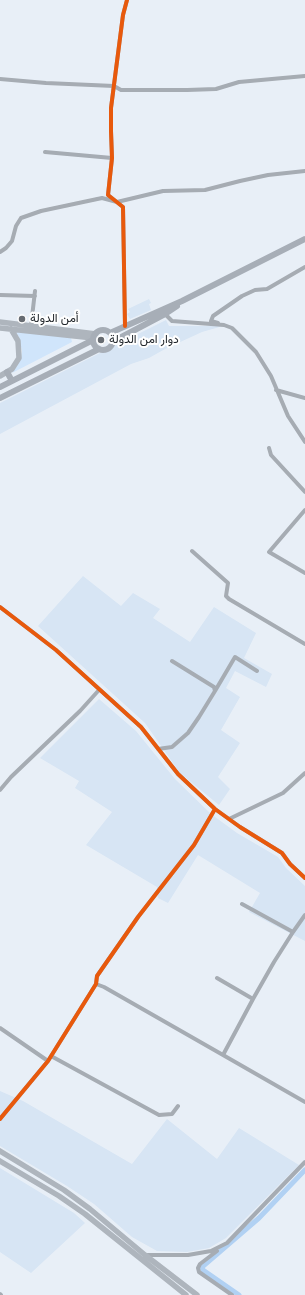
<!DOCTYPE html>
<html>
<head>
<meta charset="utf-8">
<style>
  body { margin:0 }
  canvas { display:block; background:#e8eff7 }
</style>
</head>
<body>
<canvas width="305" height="1295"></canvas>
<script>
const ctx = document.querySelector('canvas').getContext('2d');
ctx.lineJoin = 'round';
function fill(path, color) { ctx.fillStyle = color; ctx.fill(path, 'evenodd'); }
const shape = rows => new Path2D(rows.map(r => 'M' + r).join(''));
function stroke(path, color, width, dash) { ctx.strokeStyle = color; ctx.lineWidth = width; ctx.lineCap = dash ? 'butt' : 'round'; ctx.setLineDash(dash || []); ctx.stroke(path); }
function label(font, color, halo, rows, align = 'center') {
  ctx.font = font + ' Lora,Vazirmatn,serif'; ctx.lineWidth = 4; ctx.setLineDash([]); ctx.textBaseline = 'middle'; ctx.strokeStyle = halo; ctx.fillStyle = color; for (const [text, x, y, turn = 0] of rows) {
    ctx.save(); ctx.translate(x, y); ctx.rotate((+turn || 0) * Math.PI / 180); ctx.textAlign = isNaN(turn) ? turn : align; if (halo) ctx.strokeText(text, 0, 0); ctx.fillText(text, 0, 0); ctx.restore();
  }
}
const built = shape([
  [149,299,151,303,149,304,151,310,130,319,127,314,130,312,128,309],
  [166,320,169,326,223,326,202,332,165,349,149,358,131,364,0,434,0,403],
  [83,576,121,606,133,593,160,609,153,618,190,642,214,607,256,633,244,658,272,674,266,687,235,671,226,688,240,697,221,730,240,743,218,777,230,789,219,805,180,773,145,723,38,626],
  [99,699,136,731,175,779,211,814,237,833,278,857,286,868,305,886,305,941,249,912,260,893,198,855,168,903,158,898,157,887,86,845,112,812,75,788,79,781,40,758],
  [0,1091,23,1101,132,1164,167,1119,217,1159,239,1128,299,1165,226,1238,209,1248,187,1252,157,1251,132,1237,94,1204,67,1186,0,1146],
  [0,1168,74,1213,85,1223,31,1273,0,1252]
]);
const green = shape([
  [15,331,71,338,72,342,12,373,21,358,22,351,19,337]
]);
const canal = shape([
  [239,1295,203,1270,202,1267,259,1218,305,1170]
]);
const minor = shape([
  [0,79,46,83,114,86,121,90,187,90,216,89,239,82,305,76],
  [45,152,112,158],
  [0,252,6,248,12,241,16,226,21,218,41,211,102,198,117,202,163,191,205,190,240,181,268,175,305,171],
  [0,295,35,296],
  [165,314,172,321,224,325,232,328,256,352,271,376,288,416,305,442],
  [218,323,211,321,213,316,242,296,255,290,267,289,305,267],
  [31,326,35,291],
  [125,326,123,207,108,195,112,158,111,131,111,108,123,15,127,0],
  [276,390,305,398],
  [269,448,271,455,305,492],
  [305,510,269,552,305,573],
  [192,551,228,583,226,596,229,599,305,644],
  [0,607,56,650,141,727,178,774,215,809,240,827,282,853,290,864,305,878],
  [215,691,235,657,257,671],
  [158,749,172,747,188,733,199,717,215,691,214,687,172,661],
  [0,790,11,777,80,711,99,690],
  [229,819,283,793,305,773],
  [242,904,293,932],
  [217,978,253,999],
  [96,984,104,987,223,1055,253,999,274,962,293,932,305,915],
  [0,1028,48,1061],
  [223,1055,305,1102],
  [51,1056,159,1115,172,1114,178,1106],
  [0,1119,48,1061,96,984,97,976,138,917,194,845,215,809],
  [217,1251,200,1264,198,1268,199,1272,232,1295],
  [145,1255,188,1255,211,1251,227,1243,305,1162],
  [0,1294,1,1295]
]);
const secondary = shape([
  [0,322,96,334],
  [0,328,93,338],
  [0,376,12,369,19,358,18,341,11,329],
  [0,1151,64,1190,90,1209,145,1255,197,1295],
  [0,1161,59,1196,85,1214,186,1295]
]);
const primary = shape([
  '93 340a10 10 0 1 1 20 0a10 10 0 1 1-20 0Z',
  [110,333,182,301,305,239],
  [112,342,165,314,177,306],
  [7,372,12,381],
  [0,387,93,340],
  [0,398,99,349]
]);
const cycleway = shape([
  [125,326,123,207,108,195,112,158,111,131,111,108,123,15,127,0],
  [0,607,56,650,141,727,178,774,215,809,240,827,282,853,290,864,305,878],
  [0,1119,48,1061,96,984,97,976,138,917,194,845,215,809]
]);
const markers = [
  [22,319,4,"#676c72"],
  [101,340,4,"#676c72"]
];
const poiNames = [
  ["أمن الدولة",30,319],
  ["دوار امن الدولة",109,340]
];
fill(built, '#d7e5f4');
fill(green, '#d0e5fb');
stroke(canal, '#b1d1f3', 5);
stroke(minor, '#a6acb3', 4);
stroke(secondary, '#aeb5bd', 5.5);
stroke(primary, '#a7aeb7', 6);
stroke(cycleway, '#e8590c', 4);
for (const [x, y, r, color] of markers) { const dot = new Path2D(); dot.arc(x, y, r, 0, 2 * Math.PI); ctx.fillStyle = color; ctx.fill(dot); stroke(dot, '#fff', 1.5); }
label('12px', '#21262b', '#fff', poiNames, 'left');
</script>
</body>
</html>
